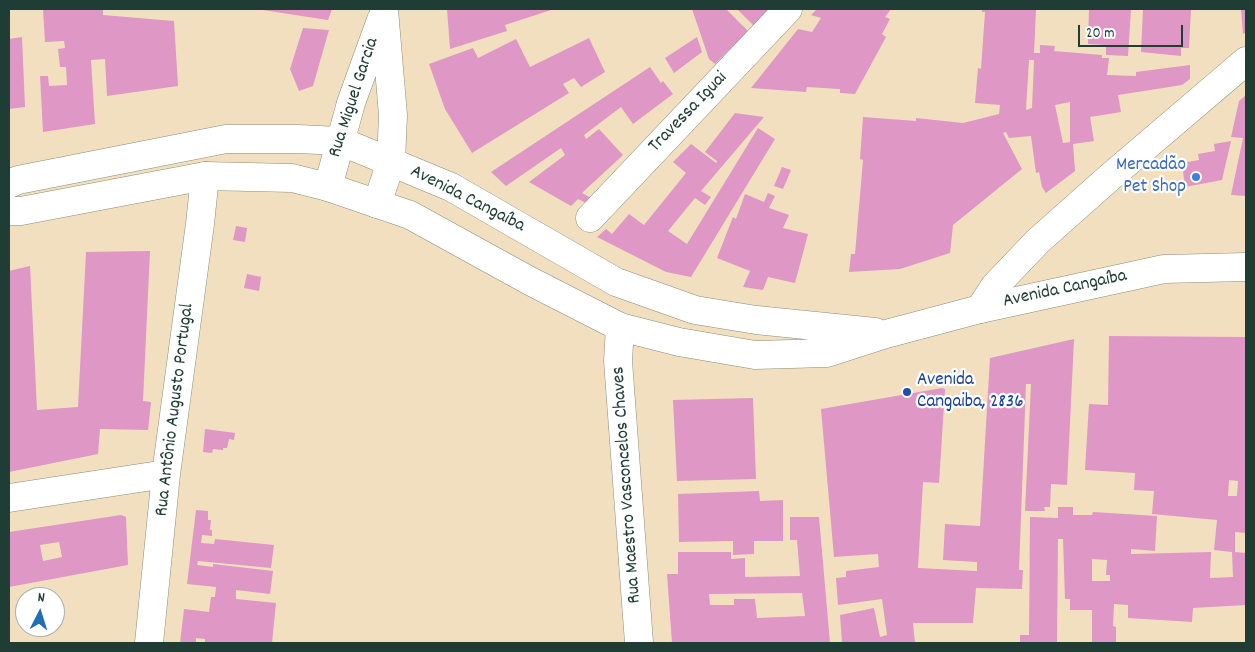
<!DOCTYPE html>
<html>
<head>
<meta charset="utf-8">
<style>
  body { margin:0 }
  #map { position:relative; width:1255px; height:652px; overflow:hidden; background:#f2dfc0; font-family:Dekko,sans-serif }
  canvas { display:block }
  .frame { position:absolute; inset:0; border:10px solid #1f3d34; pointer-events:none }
  .north { position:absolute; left:15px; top:587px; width:50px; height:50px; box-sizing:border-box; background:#fff; border:1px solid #a5b1ae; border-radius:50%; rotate:5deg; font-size:14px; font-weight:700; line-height:20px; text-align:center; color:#1f3d34 }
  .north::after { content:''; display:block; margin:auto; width:18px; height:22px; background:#1f6fb2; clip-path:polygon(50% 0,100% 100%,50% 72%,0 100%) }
  .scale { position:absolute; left:1078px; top:25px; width:105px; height:22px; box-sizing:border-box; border:2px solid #1f3d34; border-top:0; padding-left:6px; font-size:15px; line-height:18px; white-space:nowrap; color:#1f3d34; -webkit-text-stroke:4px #fff; paint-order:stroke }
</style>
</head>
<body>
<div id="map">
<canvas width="1255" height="652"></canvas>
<div class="frame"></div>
<div class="north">N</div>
<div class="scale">20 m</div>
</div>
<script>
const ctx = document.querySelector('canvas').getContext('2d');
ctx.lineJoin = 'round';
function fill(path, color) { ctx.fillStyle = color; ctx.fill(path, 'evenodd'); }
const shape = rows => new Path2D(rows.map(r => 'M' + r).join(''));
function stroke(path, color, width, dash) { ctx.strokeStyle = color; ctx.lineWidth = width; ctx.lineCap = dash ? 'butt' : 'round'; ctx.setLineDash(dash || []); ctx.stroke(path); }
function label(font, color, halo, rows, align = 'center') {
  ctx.font = font + ' Dekko,sans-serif'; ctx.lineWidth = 4.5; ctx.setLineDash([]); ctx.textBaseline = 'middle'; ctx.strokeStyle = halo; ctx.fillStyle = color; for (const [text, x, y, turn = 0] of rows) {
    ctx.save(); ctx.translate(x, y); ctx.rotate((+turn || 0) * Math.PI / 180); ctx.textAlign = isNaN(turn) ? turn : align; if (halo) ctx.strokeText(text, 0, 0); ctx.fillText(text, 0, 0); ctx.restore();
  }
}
const building = shape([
  [43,9,103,9,103,15,174,21,178,86,107,96,105,59,91,60,95,124,43,132,40,76,48,76,49,86,67,85,66,67,60,67,58,49,65,48,64,41,45,42],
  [256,9,332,9,328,20],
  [447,9,554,9,505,25,507,31,450,49],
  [692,9,726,9,751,34,735,50,733,46,715,64,709,59],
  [737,9,776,9,757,29],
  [817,9,891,9,885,17,890,19,882,34,886,37,855,94,840,93,840,89,807,87,806,92,751,88,798,29,812,32,821,18,811,15],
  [982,9,1036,9,1034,53,1040,53,1040,45,1055,46,1054,51,1102,55,1102,58,1109,58,1107,75,1136,76,1136,72,1190,65,1190,79,1182,85,1118,95,1121,112,1090,117,1094,141,1073,144,1075,171,1046,193,1042,187,1039,172,1036,173,1031,136,1009,138,1006,132,1003,133,1022,169,953,225,950,253,900,269,849,272,851,254,855,254,863,160,860,159,863,117,916,121,916,118,963,123,999,114,1000,105,975,103,978,68,981,69,985,12,982,12],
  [1029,60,1034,60,1032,108,1026,110],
  [1070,102,1070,142,1063,143,1055,105],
  [1089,9,1131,9,1128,56,1106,55,1106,45,1088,44],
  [1143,9,1191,9,1189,48,1181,48,1181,56,1141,52],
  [1241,9,1246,9,1246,32,1243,34],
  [303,28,329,30,313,86,299,91,290,69],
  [22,37,25,107,9,109,9,39],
  [697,37,702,52,674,73,665,58],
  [589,38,605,72,581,87,574,78,563,84,569,93,472,153,445,109,429,64,473,48,478,58,516,39,530,67],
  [650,67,661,83,663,81,673,94,633,124,621,107,584,135,586,139,599,129,623,155,582,193,591,198,586,203,578,199,571,206,529,182,565,155,561,148,506,186,491,172],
  [1246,95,1246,196,1231,195,1243,138,1231,137,1239,101],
  [735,113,764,117,701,191,711,197,705,205,695,198,668,231,687,244,758,128,775,139,691,277,666,272,597,237,606,229,612,234,629,214,644,225,686,173,673,162,691,144,716,163,717,161,705,152],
  [1231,141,1222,180,1185,187,1182,163,1199,160,1198,154,1215,151,1214,144],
  [782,167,791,170,783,189,774,186],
  [768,193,775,196,769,208,789,215,783,228,808,234,795,283,768,277,763,290,743,287,750,271,717,258,733,217,736,219,745,194,764,202],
  [236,226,247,228,245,242,233,240],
  [150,251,143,401,151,402,148,430,100,429,98,454,9,472,9,271,30,266,37,410,78,407,86,252],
  [247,274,261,277,259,291,244,288],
  [1109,336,1246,337,1246,533,1235,532,1235,552,1246,553,1246,605,1193,608,1192,622,1128,618,1128,605,1114,604,1113,626,1116,627,1116,643,1092,643,1092,610,1070,610,1070,599,1065,599,1063,539,1058,539,1057,643,1020,643,1020,635,1029,635,1030,517,1058,518,1058,507,1073,507,1073,515,1092,515,1093,512,1157,516,1155,551,1131,549,1131,554,1211,552,1210,578,1233,577,1232,552,1214,550,1217,520,1152,514,1154,491,1134,490,1135,473,1085,470,1089,404,1108,405],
  [1229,480,1238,481,1237,496,1228,496],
  [1092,559,1107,560,1106,575,1110,575,1110,581,1092,581],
  [1074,339,1067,485,1051,484,1050,507,1044,507,1045,511,1025,511,1031,384,1026,384,1019,570,1023,570,1022,589,976,588,973,623,913,623,915,643,842,643,840,615,874,608,880,637,887,635,882,599,838,605,836,578,846,577,846,571,879,567,878,554,834,557,821,409,942,388,945,389,939,483,923,482,918,568,977,571,977,562,943,560,945,524,980,526,990,358],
  [753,398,756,479,677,481,673,400],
  [205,429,235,433,234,440,229,439,227,448,223,448,223,450,213,449,212,453,203,452],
  [759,491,760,501,783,500,783,541,754,541,754,554,733,555,733,541,679,542,678,494],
  [196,510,208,511,208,520,211,520,210,530,212,530,212,536,202,535,201,543,214,544,215,539,274,545,271,568,198,561,197,565,213,567,213,564,273,571,270,594,236,590,236,599,276,603,272,643,205,643,205,639,196,638,196,643,180,643,184,609,209,612,211,597,215,597,216,587,187,584],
  [121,515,126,517,128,565,9,587,9,532],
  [59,542,62,557,43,561,40,545],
  [790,517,819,517,830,643,672,643,667,574,678,574,678,552,731,552,731,559,745,558,745,577,800,576,797,540,790,540],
  [802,593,805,616,757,618,755,599,734,599,734,605,710,605,709,594]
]);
const street = shape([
  [328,187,351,103,381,20],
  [377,204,391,162,393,115,384,10],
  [590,218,788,9],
  [980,309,995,286,1038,241,1110,177,1246,61],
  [620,327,618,361,639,643],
  [9,498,166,474],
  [149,643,166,474,200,224,205,176]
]);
const secondary = shape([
  [9,184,18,180,226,139,298,139,340,141,451,187,616,282,695,310,756,320,875,332],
  [9,211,21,211,205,176,292,178,328,187,410,215,530,281,620,327,679,342,755,355,827,353,886,334,980,309,1164,269,1246,267]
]);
const markers = [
  [1196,177,5,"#3f7fe0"],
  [907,392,5,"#1a4fb4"]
];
const streetNames = [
  ["Rua Miguel Garcia",355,98,-72],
  ["Travessa Iguai",689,113,-46],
  ["Avenida Cangaíba",467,200,27],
  ["Avenida Cangaíba",1065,290,-12],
  ["Rua Antônio Augusto Portugal",176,410,-83],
  ["Rua Maestro Vasconcelos Chaves",628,485,-94]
];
const shopNames = [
  ["Mercadão",1186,166],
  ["Pet Shop",1186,188]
];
const transitNames = [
  ["Avenida",917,381],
  ["Cangaiba, 2836",917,403]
];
fill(building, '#df97c5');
stroke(street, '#888e7a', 29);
stroke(secondary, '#888e7a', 29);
stroke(street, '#fff', 28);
stroke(secondary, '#fff', 28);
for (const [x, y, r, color] of markers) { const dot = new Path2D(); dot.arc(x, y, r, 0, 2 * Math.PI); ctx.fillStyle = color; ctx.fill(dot); stroke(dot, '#fff', 2); }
label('19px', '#1f3d34', '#fff', streetNames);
label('19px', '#366cbe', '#fff', shopNames, 'right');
label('19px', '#164399', '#fff', transitNames, 'left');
</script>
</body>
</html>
